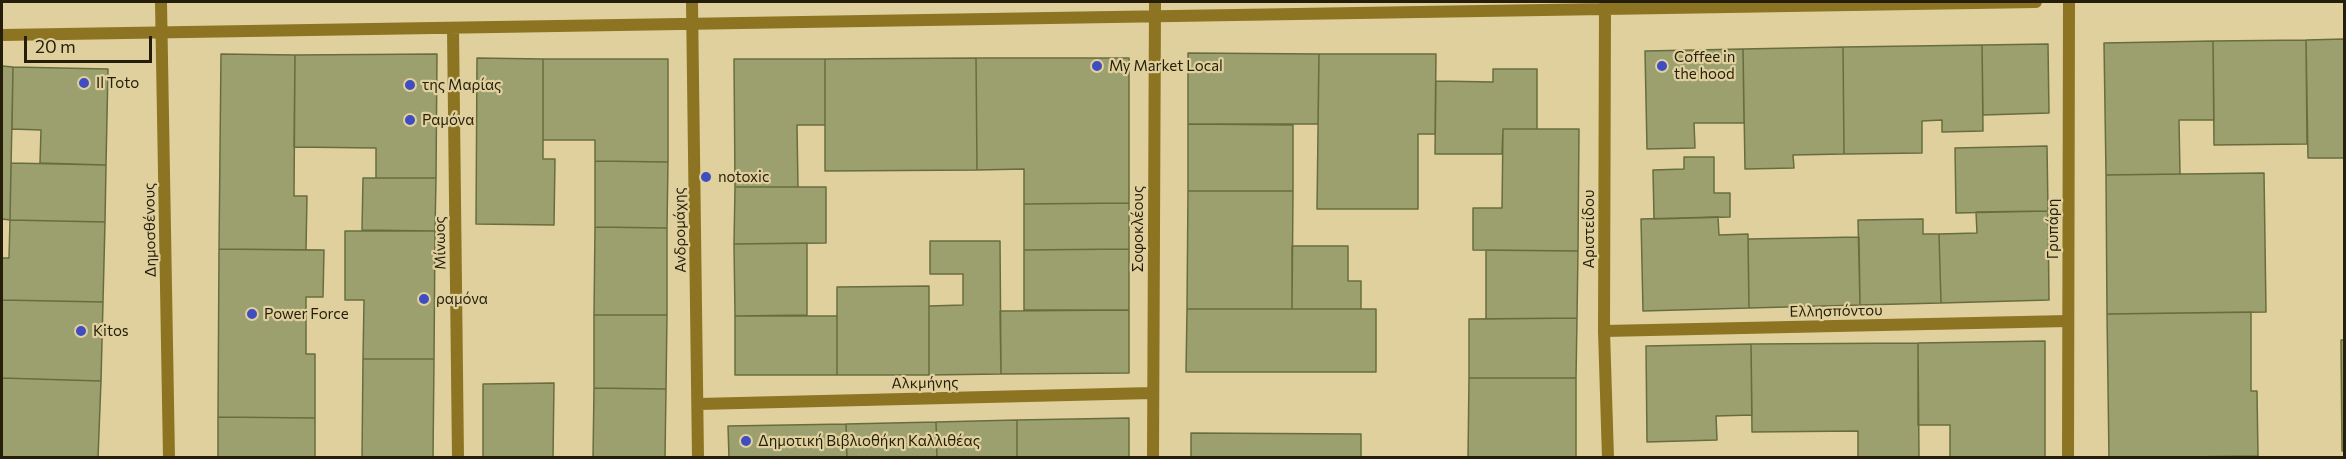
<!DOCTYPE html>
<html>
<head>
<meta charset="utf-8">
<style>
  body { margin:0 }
  #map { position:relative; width:2346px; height:459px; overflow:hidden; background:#e0d09e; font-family:Commissioner,sans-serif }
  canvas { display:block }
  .frame { position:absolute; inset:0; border:3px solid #241e0a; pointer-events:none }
  .scale { position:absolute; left:24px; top:36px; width:128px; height:27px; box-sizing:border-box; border:3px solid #241e0a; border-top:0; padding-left:8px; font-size:18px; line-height:21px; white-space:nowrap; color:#241e0a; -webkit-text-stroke:4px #e0d09e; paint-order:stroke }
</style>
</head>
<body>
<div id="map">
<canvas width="2346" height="459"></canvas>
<div class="frame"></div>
<div class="scale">20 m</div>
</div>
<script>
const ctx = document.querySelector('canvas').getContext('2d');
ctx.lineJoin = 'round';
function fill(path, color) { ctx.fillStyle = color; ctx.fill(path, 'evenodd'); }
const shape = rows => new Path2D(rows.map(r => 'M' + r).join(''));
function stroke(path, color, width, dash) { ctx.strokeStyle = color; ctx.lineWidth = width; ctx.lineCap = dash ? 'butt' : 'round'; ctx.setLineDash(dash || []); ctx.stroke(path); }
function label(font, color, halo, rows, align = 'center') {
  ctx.font = font + ' Commissioner,sans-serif'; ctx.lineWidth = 4.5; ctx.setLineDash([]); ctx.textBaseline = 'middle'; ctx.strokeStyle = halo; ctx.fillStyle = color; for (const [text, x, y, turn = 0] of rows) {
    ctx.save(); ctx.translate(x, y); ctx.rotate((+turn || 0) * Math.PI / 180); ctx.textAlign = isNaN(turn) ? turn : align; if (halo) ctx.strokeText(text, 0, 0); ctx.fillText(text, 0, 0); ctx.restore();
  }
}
const building = shape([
  [2344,39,2344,158,2308,158,2306,40,2344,39],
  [2306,40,2307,144,2214,145,2213,41,2306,40],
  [2213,41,2214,120,2179,120,2180,174,2106,175,2104,43,2213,41],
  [2048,44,2049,113,1983,115,1982,45,2048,44],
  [1982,45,1983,131,1942,132,1942,120,1922,121,1922,153,1844,154,1843,47,1982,45],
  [1843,47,1844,154,1793,155,1794,168,1745,169,1743,49,1843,47],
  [1743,49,1744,123,1694,123,1695,148,1647,149,1645,51,1743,49],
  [1188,53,1319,54,1318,124,1188,124,1188,53],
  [221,54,295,55,294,196,307,196,306,250,219,249,221,54],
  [437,54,436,178,376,178,376,148,294,147,295,55,437,54],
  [1319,54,1436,54,1435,134,1418,134,1418,209,1317,209,1319,54],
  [477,58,543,59,543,159,555,159,554,225,476,224,477,58],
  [976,58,977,170,825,171,825,59,976,58],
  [976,58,1129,58,1129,203,1024,204,1024,169,977,170,976,58],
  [543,59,668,59,668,162,595,161,595,140,543,140,543,59],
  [734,59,825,59,825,125,797,125,798,187,735,187,734,59],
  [2,66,13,67,10,220,2,219,2,66],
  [13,67,108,69,106,165,40,163,41,130,12,129,13,67],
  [1493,69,1537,69,1537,129,1503,129,1502,154,1435,154,1436,81,1493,82,1493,69],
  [1188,124,1293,125,1293,191,1188,191,1188,124],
  [1503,129,1579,129,1578,251,1473,250,1473,208,1502,208,1503,129],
  [2047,146,2048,211,1956,213,1955,148,2047,146],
  [1684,157,1714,157,1714,193,1730,193,1730,217,1654,219,1653,170,1684,169,1684,157],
  [595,161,668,162,667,228,595,227,595,161],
  [11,163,106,165,105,222,10,220,11,163],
  [2264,173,2266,312,2107,314,2106,175,2264,173],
  [363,178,436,178,435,231,362,230,363,178],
  [735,187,826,187,826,243,734,244,735,187],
  [1188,191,1293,191,1292,309,1187,309,1188,191],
  [1129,203,1129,249,1024,250,1024,204,1129,203],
  [2048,211,2049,300,1941,303,1939,234,1977,233,1976,212,2048,211],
  [1718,217,1719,235,1748,234,1749,308,1643,311,1641,219,1718,217],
  [1923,219,1923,234,1939,234,1941,303,1860,305,1858,220,1923,219],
  [10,220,105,222,103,302,2,300,2,258,9,258,10,220],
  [595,227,667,228,667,315,594,315,595,227],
  [345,231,435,231,434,359,363,359,364,300,345,300,345,231],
  [1859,237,1860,305,1749,308,1748,239,1859,237],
  [930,241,1000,241,1001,374,929,375,929,306,963,305,963,274,930,274,930,241],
  [807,243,807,315,735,316,734,244,807,243],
  [1292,246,1348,246,1348,281,1361,281,1361,309,1292,309,1292,246],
  [219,249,324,250,323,297,306,297,306,354,315,354,315,418,218,417,219,249],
  [1129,249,1129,310,1024,310,1024,250,1129,249],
  [1486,250,1578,251,1577,318,1486,319,1486,250],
  [929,286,929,375,837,375,837,287,929,286],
  [2,300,103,302,101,381,2,378,2,300],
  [1187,309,1376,309,1376,372,1186,372,1187,309],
  [1129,310,1129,373,1001,374,1000,311,1129,310],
  [2251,312,2251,391,2257,391,2258,456,2109,458,2107,314,2251,312],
  [594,315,667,315,666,389,594,388,594,315],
  [735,316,837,316,837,375,735,375,735,316],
  [1577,318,1576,378,1469,378,1469,319,1577,318],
  [2341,340,2344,340,2344,451,2342,451,2341,340],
  [2045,341,2045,457,1950,458,1950,425,1918,425,1918,343,2045,341],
  [1918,343,1919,458,1858,458,1858,431,1752,432,1751,344,1918,343],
  [1751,344,1752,415,1716,416,1717,440,1647,442,1646,346,1751,344],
  [363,359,434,359,433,458,362,458,363,359],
  [2,378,101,381,98,458,2,458,2,378],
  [1469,378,1576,378,1576,458,1468,458,1469,378],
  [554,383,553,458,483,458,483,384,554,383],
  [594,388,666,389,665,458,593,458,594,388],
  [218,417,315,418,315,458,218,458,218,417],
  [1129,418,1129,458,1017,458,1017,420,1129,418],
  [1017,420,1017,458,937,458,936,422,1017,420],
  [936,422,937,458,847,458,846,424,936,422],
  [846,424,847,458,729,458,728,426,846,424],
  [1191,433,1361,434,1361,458,1191,458,1191,433]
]);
const service = shape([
  [1604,331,2068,321]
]);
const minor = shape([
  [692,2,698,458],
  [1605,3,1604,331,1608,458],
  [453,28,458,458],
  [2,35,2036,2],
  [698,404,1152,393],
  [1153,458,1155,2],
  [2068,458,2069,2]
]);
const tertiary = shape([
  [161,2,169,458]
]);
const markers = [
  [1097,66,6,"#3f4dc1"],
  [1662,66,6,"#3f4dc1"],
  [84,83,6,"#3f4dc1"],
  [410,85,6,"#3f4dc1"],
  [410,120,6,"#3f4dc1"],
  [706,177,6,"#3f4dc1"],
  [424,299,6,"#3f4dc1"],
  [252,314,6,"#3f4dc1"],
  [81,331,6,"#3f4dc1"],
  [746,441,6,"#3f4dc1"]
];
const poiNames = [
  ["Coffee in",1674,57],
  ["the hood",1674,74],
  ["My Market Local",1109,66],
  ["Il Toto",96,83],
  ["της Μαρίας",422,85],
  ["Ραμόνα",422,120],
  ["notoxic",718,177],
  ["ραμόνα",436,299],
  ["Power Force",264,314],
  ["Kitos",93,331],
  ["Δημοτική Βιβλιοθήκη Καλλιθέας",758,441]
];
const streetNames = [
  ["Σοφοκλέους",1138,229,-90],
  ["Αριστείδου",1589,229,-90],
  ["Γρυπάρη",2053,229,-90],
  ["Δημοσθένους",150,230,-91],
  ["Ανδρομάχης",680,230,-91],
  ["Μίνωος",440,243,-91],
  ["Ελλησπόντου",1836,311,-1],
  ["Αλκμήνης",925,383,-1]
];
fill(building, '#9ba06e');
stroke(building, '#696d3e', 1.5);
stroke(service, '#8c7423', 12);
stroke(minor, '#8c7423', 12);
stroke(tertiary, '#8c7423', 12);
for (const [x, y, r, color] of markers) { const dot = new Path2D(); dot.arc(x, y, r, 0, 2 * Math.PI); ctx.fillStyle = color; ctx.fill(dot); stroke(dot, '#e0d09e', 2); }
label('15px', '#241e0a', '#e0d09e', poiNames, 'left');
label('15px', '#241e0a', '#e0d09e', streetNames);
</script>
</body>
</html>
